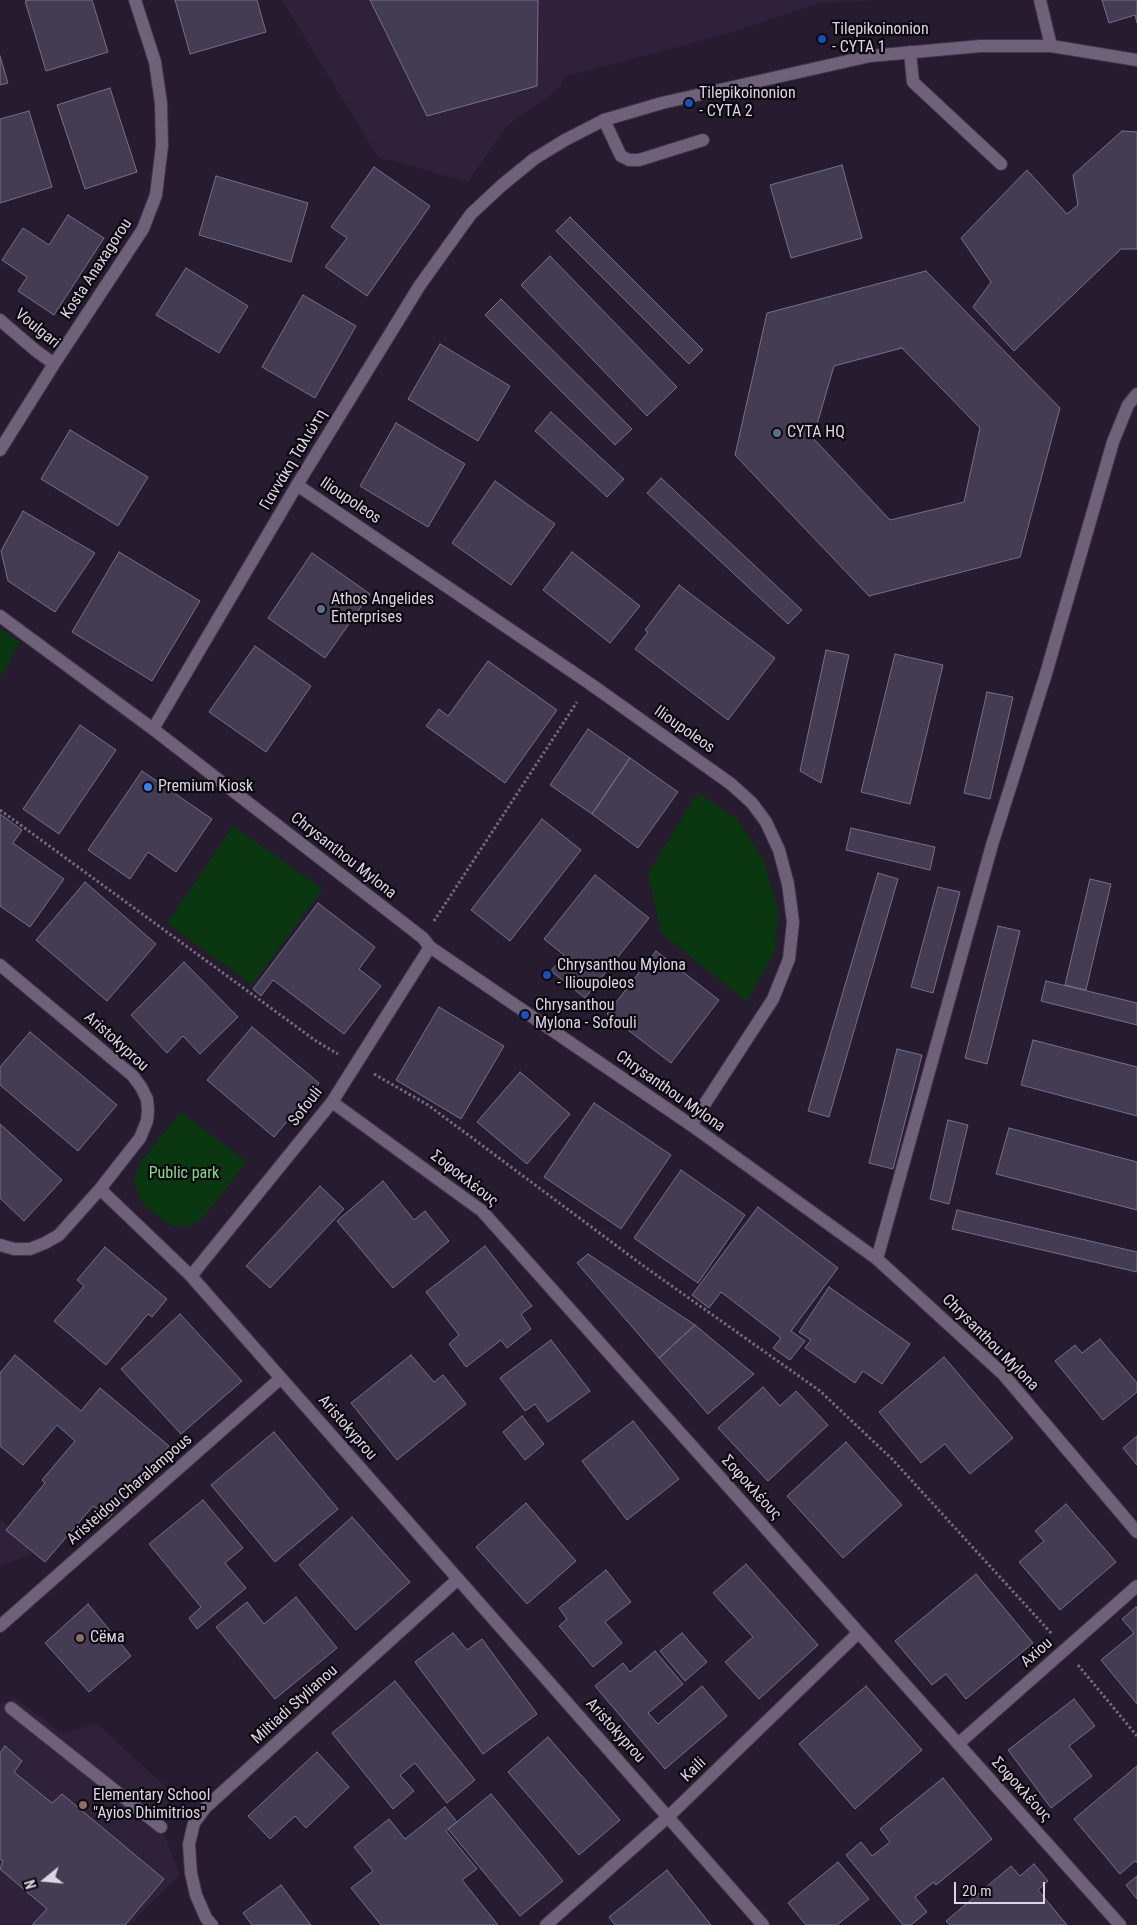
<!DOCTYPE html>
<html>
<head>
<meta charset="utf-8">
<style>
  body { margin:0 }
  #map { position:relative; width:1137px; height:1925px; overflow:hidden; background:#261b2f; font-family:"Roboto Condensed",sans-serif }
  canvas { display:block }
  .north { position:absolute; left:20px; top:1855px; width:50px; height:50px; -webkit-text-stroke:4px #0c0810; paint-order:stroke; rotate:253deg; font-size:14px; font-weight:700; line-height:20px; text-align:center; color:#dcd6e3 }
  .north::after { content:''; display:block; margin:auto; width:18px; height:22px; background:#dcd6e3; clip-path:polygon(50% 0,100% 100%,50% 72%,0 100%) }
  .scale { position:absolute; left:954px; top:1882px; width:91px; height:22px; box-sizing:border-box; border:2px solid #dcd6e3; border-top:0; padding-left:6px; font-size:15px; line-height:18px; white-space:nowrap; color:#dcd6e3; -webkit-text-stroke:4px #0c0810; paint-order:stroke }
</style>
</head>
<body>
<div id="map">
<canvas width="1137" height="1925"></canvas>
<div class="north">N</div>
<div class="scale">20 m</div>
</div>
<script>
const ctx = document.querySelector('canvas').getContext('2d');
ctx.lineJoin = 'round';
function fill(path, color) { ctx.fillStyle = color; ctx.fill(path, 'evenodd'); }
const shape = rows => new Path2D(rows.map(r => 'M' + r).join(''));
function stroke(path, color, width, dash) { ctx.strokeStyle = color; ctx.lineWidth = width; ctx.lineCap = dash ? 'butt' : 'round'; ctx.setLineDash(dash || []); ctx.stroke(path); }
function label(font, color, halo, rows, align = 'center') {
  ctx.font = font + ' "Roboto Condensed",sans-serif'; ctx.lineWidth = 4.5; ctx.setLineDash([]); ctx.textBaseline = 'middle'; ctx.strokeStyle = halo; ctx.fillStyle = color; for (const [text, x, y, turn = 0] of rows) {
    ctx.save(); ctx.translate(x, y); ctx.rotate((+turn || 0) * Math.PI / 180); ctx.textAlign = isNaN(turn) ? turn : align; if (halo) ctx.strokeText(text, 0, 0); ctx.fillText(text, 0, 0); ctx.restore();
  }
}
const built = shape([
  [282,0,876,0,816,4,727,34,563,77,560,88,506,126,468,182,378,157],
  [0,1519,32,1554,0,1566],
  [15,1698,64,1734,97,1723,175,1796,156,1814,180,1875,129,1925,0,1925,0,1704]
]);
const green = shape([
  [0,628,20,642,0,678],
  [698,792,737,819,764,860,778,909,775,952,747,1002,661,933,648,873],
  [233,826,323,889,252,985,167,923],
  [181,1112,247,1162,203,1218,190,1226,182,1227,174,1226,165,1222,145,1206,139,1197,134,1180,139,1164]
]);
const building = shape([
  [29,0,92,0,108,52,46,71,25,1,29,0],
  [175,0,257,0,266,32,190,54,175,0],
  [370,0,538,0,537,86,427,116,370,0],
  [1102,0,1137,0,1137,23,1135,15,1109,23,1102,0],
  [0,56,8,83,0,85,0,56],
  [110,88,137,172,85,189,57,105,110,88],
  [29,111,52,187,0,203,0,119,29,111],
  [1122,131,1137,132,1137,249,1121,249,1014,351,973,307,991,282,961,238,1027,170,1067,214,1078,205,1073,175,1122,131],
  [842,165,862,238,791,258,770,185,842,165],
  [374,167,430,206,367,296,325,267,347,238,331,227,374,167],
  [216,176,308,203,291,262,199,235,216,176],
  [68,215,104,238,54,315,18,291,27,277,2,260,23,228,49,245,68,215],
  [570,217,703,350,689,364,556,231,570,217],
  [550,256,677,387,647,416,521,285,550,256],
  [186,268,248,306,219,353,156,315,186,268],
  [926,271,1060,408,1020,557,869,596,735,455,767,313,926,271],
  [902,348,980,428,964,502,890,520,813,438,834,366,902,348],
  [303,295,356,326,315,398,262,367,303,295],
  [501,299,632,429,615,445,485,315,501,299],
  [440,344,510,386,478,441,408,399,440,344],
  [551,412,624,479,607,497,535,431,551,412],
  [396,423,465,464,428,527,360,486,396,423],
  [70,430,148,477,118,526,41,479,70,430],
  [661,478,802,610,788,624,647,493,661,478],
  [495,481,555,524,511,585,452,543,495,481],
  [23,511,95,553,55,612,8,581,1,551,23,511],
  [119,552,200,601,152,681,72,632,119,552],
  [572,552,640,606,610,643,543,590,572,552],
  [312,553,370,594,325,658,268,618,312,553],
  [679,585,775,658,728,720,635,649,648,632,645,630,679,585],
  [255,646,311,686,266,752,209,712,255,646],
  [826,650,849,655,821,783,800,771,826,650],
  [895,654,943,665,910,804,861,792,895,654],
  [488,661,557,710,505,783,426,726,439,709,448,716,488,661],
  [987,692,1013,697,990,799,964,793,987,692],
  [80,725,116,750,59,834,23,809,80,725],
  [588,729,630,758,592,814,550,785,588,729],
  [630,758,678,792,638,848,592,814,630,758],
  [142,771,212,819,176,872,148,852,130,879,88,850,142,771],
  [0,814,22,830,13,843,64,879,30,927,0,906,0,814],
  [542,819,581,850,510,941,471,910,542,819],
  [851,828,935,847,930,870,846,850,851,828],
  [878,873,898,879,829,1117,808,1111,878,873],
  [595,875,649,918,585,998,551,971,564,955,544,939,595,875],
  [1090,879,1111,884,1086,990,1065,985,1090,879],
  [85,882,156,944,107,1001,36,940,85,882],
  [938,887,960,892,933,993,911,987,938,887],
  [318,903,375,947,359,969,381,986,344,1034,273,980,261,996,253,989,318,903],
  [998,926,1020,931,987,1064,965,1058,998,926],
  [656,951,719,1000,671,1063,607,1014,656,951],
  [184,962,238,1017,200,1054,183,1036,167,1053,131,1015,184,962],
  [1046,981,1137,1003,1137,1025,1041,1001,1046,981],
  [439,1007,504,1046,461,1119,396,1080,439,1007],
  [252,1027,319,1083,274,1137,207,1080,252,1027],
  [30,1032,117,1105,78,1151,0,1085,0,1067,30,1032],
  [1033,1040,1137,1067,1137,1116,1021,1085,1033,1040],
  [897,1049,922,1055,893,1169,869,1163,897,1049],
  [520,1072,570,1114,527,1164,477,1122,520,1072],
  [594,1103,671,1155,621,1229,544,1177,594,1103],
  [948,1120,968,1125,949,1204,930,1199,948,1120],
  [0,1124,62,1180,24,1221,0,1198,0,1124],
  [1009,1128,1137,1162,1137,1210,996,1174,1009,1128],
  [681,1170,745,1215,698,1283,634,1238,681,1170],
  [383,1181,414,1220,425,1211,449,1241,393,1288,337,1221,383,1181],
  [320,1186,344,1209,270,1288,246,1266,320,1186],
  [758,1207,838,1268,791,1331,805,1341,790,1360,773,1348,781,1338,721,1292,709,1308,692,1295,758,1207],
  [957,1210,1137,1252,1137,1272,952,1229,957,1210],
  [485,1246,532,1306,521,1314,531,1329,507,1348,501,1340,466,1367,449,1344,459,1335,426,1292,485,1246],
  [105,1247,167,1299,152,1317,148,1314,106,1365,54,1321,84,1286,77,1280,105,1247],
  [588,1254,695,1325,659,1358,577,1263,588,1254],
  [829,1287,910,1344,882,1384,863,1371,855,1383,805,1348,811,1340,799,1332,829,1287],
  [180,1314,242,1381,181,1434,121,1369,180,1314],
  [695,1325,754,1374,708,1414,659,1358,695,1325],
  [1100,1339,1137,1383,1137,1392,1103,1420,1055,1361,1075,1345,1082,1353,1100,1339],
  [551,1340,590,1391,548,1422,535,1404,525,1411,500,1378,551,1340],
  [15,1355,81,1411,100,1388,169,1446,108,1519,93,1506,45,1562,6,1530,45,1483,42,1480,75,1441,57,1425,23,1465,0,1446,0,1373,15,1355],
  [411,1355,434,1382,443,1375,466,1404,397,1460,351,1403,411,1355],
  [944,1357,1013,1438,970,1474,945,1444,921,1463,879,1412,944,1357],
  [763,1387,780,1406,796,1391,828,1425,768,1481,718,1428,763,1387],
  [522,1416,544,1444,525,1460,503,1432,522,1416],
  [633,1421,679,1479,627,1520,582,1461,633,1421],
  [274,1432,338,1509,275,1562,211,1485,274,1432],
  [1137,1436,1137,1465,1123,1448,1137,1436],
  [846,1442,902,1505,843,1558,787,1496,846,1442],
  [203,1500,243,1548,225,1563,246,1588,197,1629,189,1618,201,1607,149,1544,203,1500],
  [526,1503,576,1561,527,1604,476,1547,526,1503],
  [1066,1504,1116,1562,1060,1610,1019,1562,1044,1541,1035,1531,1066,1504],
  [352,1517,410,1582,356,1630,299,1565,352,1517],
  [746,1564,818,1645,759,1699,725,1662,753,1637,713,1593,746,1564],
  [606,1570,631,1602,605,1622,622,1643,593,1667,559,1626,567,1619,559,1608,606,1570],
  [976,1574,1033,1643,966,1699,946,1674,932,1685,895,1641,976,1574],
  [296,1597,337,1648,275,1699,216,1627,247,1602,264,1624,296,1597],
  [88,1604,131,1656,89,1692,45,1643,88,1604],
  [1136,1607,1137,1608,1137,1704,1101,1660,1134,1633,1122,1619,1136,1607],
  [453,1633,467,1650,482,1639,537,1714,483,1754,415,1662,453,1633],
  [682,1633,707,1662,685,1681,660,1651,682,1633],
  [655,1651,683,1684,648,1713,658,1724,702,1686,727,1716,665,1769,595,1686,623,1663,630,1672,655,1651],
  [395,1681,475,1780,447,1803,415,1763,400,1775,414,1791,393,1809,332,1733,395,1681],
  [866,1686,922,1750,855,1809,799,1744,866,1686],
  [1074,1699,1095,1726,1069,1746,1092,1776,1051,1808,1008,1750,1074,1699],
  [548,1737,620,1820,579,1855,508,1772,548,1737],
  [5,1746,22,1761,14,1772,52,1803,62,1794,164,1879,125,1925,32,1925,47,1909,0,1869,3,1861,0,1859,0,1753,5,1746],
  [317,1752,349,1787,306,1828,295,1816,270,1839,248,1816,317,1752],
  [1137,1766,1137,1863,1135,1861,1120,1874,1074,1819,1137,1766],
  [943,1778,992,1839,936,1885,934,1882,915,1897,927,1912,911,1925,903,1925,846,1855,861,1842,872,1856,890,1842,880,1829,943,1778],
  [491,1794,563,1881,520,1916,448,1829,491,1794],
  [445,1807,457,1822,446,1831,477,1869,462,1880,498,1925,381,1925,351,1888,373,1871,354,1847,389,1819,405,1839,445,1807],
  [838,1862,869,1899,837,1925,806,1925,788,1903,838,1862],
  [1034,1864,1048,1881,1038,1890,1067,1925,950,1925,946,1921,1011,1866,1020,1876,1034,1864],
  [667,1870,711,1925,615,1925,609,1917,667,1870],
  [1137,1876,1137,1899,1126,1885,1137,1876],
  [281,1885,311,1925,252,1925,243,1913,281,1885]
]);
const path = shape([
  [0,810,316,1041,338,1054],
  [434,921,577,702],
  [374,1074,428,1105,645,1267,820,1391,892,1459,1052,1634],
  [1078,1665,1137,1736]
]);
const service = shape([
  [910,52,913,82,1001,164],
  [604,120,621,156,629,160,639,160,703,140],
  [877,1259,992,845,1045,677,1113,442,1128,405,1137,394],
  [11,1708,161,1827]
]);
const minor = shape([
  [1040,0,1051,46],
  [0,320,35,350,54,364],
  [0,450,54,364,143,229,156,195,162,146,161,103,155,62,135,0],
  [297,485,589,683,731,784,752,803,766,822,779,850,788,884,793,922,789,959,773,999,691,1125],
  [153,729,297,485,420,285,471,214,501,186,534,159,565,140,604,120,662,103,870,56,981,46,1051,46,1137,60],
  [0,965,133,1076,141,1087,147,1099,148,1110,147,1121,140,1138,100,1189,59,1235,45,1243,30,1249,14,1249,0,1245],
  [332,1102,482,1211,1120,1925],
  [100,1189,191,1276,763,1925],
  [191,1276,332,1102,430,947],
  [0,1626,281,1378],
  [958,1744,1137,1586],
  [212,1925,206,1918,196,1895,191,1873,189,1844,194,1823,206,1807,458,1579],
  [546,1925,669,1816,858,1633]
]);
const tertiary = shape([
  [0,616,153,729,423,938,430,947,691,1125,877,1259,1003,1374,1137,1532]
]);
const markers = [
  [822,39,5,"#1a4fb4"],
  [689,103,5,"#1a4fb4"],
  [777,433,5,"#5c6f8a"],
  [321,609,5,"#5c6f8a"],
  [148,787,5,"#3f7fe0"],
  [547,975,5,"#1a4fb4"],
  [525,1015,5,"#1a4fb4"],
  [80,1638,5,"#8d6e63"],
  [83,1805,5,"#8d6e63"]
];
const poiNames = [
  ["Tilepikoinonion",832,30],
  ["- CYTA 1",832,48],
  ["Tilepikoinonion",699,94],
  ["- CYTA 2",699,112],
  ["CYTA HQ",787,433],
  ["Athos Angelides",331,600],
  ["Enterprises",331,618],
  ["Premium Kiosk",158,787],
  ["Chrysanthou Mylona",557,966],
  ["- Ilioupoleos",557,984],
  ["Chrysanthou",535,1006],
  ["Mylona - Sofouli",535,1024],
  ["Сёма",90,1638],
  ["Elementary School",93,1796],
  ["\"Ayios Dhimitrios\"",93,1814]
];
const streetNames = [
  ["Kosta Anaxagorou",97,269,-57],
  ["Voulgari",37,329,39],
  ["Γιαννάκη Ταλιώτη",294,460,-59],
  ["Ilioupoleos",350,501,34],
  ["Ilioupoleos",684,730,35],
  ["Chrysanthou Mylona",343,856,38],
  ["Aristokyprou",116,1042,42],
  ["Chrysanthou Mylona",670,1092,35],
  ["Sofouli",306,1107,-52],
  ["Σοφοκλέους",464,1179,38],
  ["Chrysanthou Mylona",990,1343,45],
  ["Aristokyprou",347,1428,49],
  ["Σοφοκλέους",751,1488,48],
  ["Aristeidou Charalampous",130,1490,-41],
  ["Axiou",1037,1653,-41],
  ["Miltiadi Stylianou",295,1705,-42],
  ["Aristokyprou",615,1731,48],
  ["Kaili",694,1770,-44],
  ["Σοφοκλέους",1021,1790,48]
];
const parkNames = [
  ["Public park",184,1174]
];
fill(built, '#30213b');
fill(green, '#0a3610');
fill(building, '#433c53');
stroke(building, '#777089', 1);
stroke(service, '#403747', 14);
stroke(minor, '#403747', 14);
stroke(tertiary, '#403747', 14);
stroke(path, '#736a7b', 3, [2.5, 2.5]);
stroke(service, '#6e6179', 12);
stroke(minor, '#6e6179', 12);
stroke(tertiary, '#6e6179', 12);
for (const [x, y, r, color] of markers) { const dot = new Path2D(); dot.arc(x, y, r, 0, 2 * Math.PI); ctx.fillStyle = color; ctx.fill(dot); stroke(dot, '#0c0810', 2); }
label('16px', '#dcd6e3', '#0c0810', poiNames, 'left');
label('16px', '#dcd6e3', '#0c0810', streetNames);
label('16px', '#84db8a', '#0c0810', parkNames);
</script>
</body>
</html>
